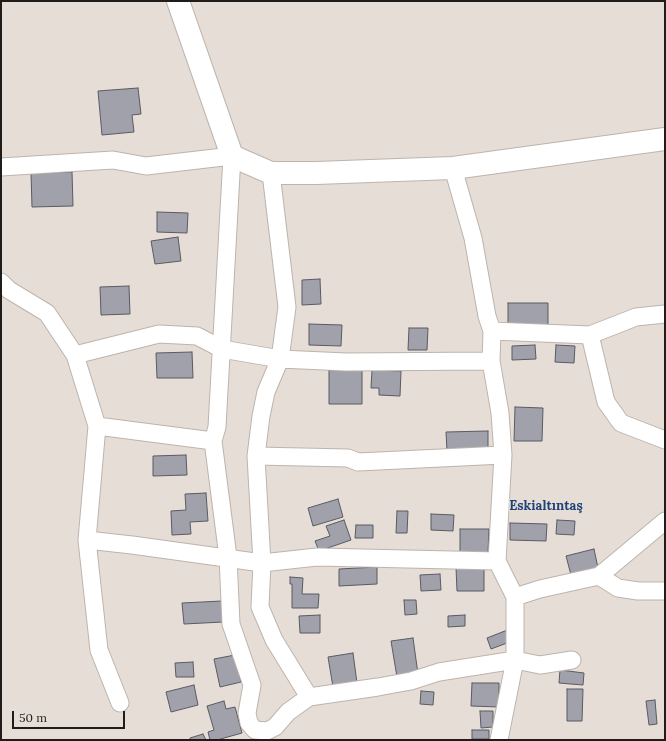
<!DOCTYPE html>
<html>
<head>
<meta charset="utf-8">
<style>
  body { margin:0 }
  #map { position:relative; width:666px; height:741px; overflow:hidden; background:#e6ddd6; font-family:Lora,serif }
  canvas { display:block }
  .frame { position:absolute; inset:0; border:2px solid #1f1c19; pointer-events:none }
  .scale { position:absolute; left:12px; top:711px; width:113px; height:18px; box-sizing:border-box; border:2px solid #1f1c19; border-top:0; padding-left:5px; font-size:12px; line-height:14px; white-space:nowrap; color:#1f1c19; -webkit-text-stroke:3px #e6ddd6; paint-order:stroke }
</style>
</head>
<body>
<div id="map">
<canvas width="666" height="741"></canvas>
<div class="frame"></div>
<div class="scale">50 m</div>
</div>
<script>
const ctx = document.querySelector('canvas').getContext('2d');
ctx.lineJoin = 'round';
function fill(path, color) { ctx.fillStyle = color; ctx.fill(path, 'evenodd'); }
const shape = rows => new Path2D(rows.map(r => 'M' + r).join(''));
function stroke(path, color, width, dash) { ctx.strokeStyle = color; ctx.lineWidth = width; ctx.lineCap = dash ? 'butt' : 'round'; ctx.setLineDash(dash || []); ctx.stroke(path); }
function label(font, color, halo, rows, align = 'center') {
  ctx.font = font + ' Lora,serif'; ctx.lineWidth = 3; ctx.setLineDash([]); ctx.textBaseline = 'middle'; ctx.strokeStyle = halo; ctx.fillStyle = color; for (const [text, x, y, turn = 0] of rows) {
    ctx.save(); ctx.translate(x, y); ctx.rotate((+turn || 0) * Math.PI / 180); ctx.textAlign = isNaN(turn) ? turn : align; if (halo) ctx.strokeText(text, 0, 0); ctx.fillText(text, 0, 0); ctx.restore();
  }
}
const building = shape([
  [138,88,141,114,132,115,134,132,102,135,98,91,138,88],
  [72,172,73,206,32,207,31,173,72,172],
  [157,212,188,213,187,233,157,232,157,212],
  [178,237,181,261,155,264,151,241,178,237],
  [320,279,321,304,302,305,302,280,320,279],
  [129,286,130,314,101,315,100,287,129,286],
  [508,303,548,303,548,327,508,327,508,303],
  [309,324,342,325,341,346,309,345,309,324],
  [409,328,428,328,427,350,408,350,409,328],
  [535,345,536,359,512,360,512,346,535,345],
  [556,345,575,346,574,363,555,362,556,345],
  [192,352,193,378,157,378,156,353,192,352],
  [329,370,362,370,362,404,329,404,329,370],
  [372,370,401,371,400,396,379,395,379,388,371,388,372,370],
  [515,407,543,408,542,441,514,441,515,407],
  [488,431,488,450,447,451,446,432,488,431],
  [186,455,187,475,153,476,153,456,186,455],
  [206,493,208,521,190,522,191,534,172,535,171,511,186,510,185,494,206,493],
  [338,499,343,517,313,526,308,508,338,499],
  [397,511,408,511,407,533,396,533,397,511],
  [431,514,454,515,453,531,431,530,431,514],
  [344,520,351,540,319,551,315,541,330,536,326,526,344,520],
  [557,520,575,521,574,535,556,534,557,520],
  [510,523,547,524,546,541,510,540,510,523],
  [356,525,373,525,373,538,355,538,356,525],
  [460,529,489,529,488,553,460,553,460,529],
  [594,549,598,568,571,575,566,556,594,549],
  [377,567,377,584,339,586,339,569,377,567],
  [456,567,484,567,484,591,457,591,456,567],
  [440,574,441,590,421,591,420,575,440,574],
  [290,577,303,578,302,594,319,594,318,608,292,608,292,584,290,584,290,577],
  [404,600,416,600,417,614,405,615,404,600],
  [222,601,223,622,184,624,182,603,222,601],
  [320,615,320,633,300,633,299,616,320,615],
  [465,615,465,626,448,627,448,616,465,615],
  [510,629,515,640,491,649,487,638,510,629],
  [413,638,418,674,397,677,391,641,413,638],
  [353,653,357,683,333,687,328,657,353,653],
  [235,655,241,682,220,687,214,659,235,655],
  [193,662,194,677,176,677,175,663,193,662],
  [560,670,584,673,583,685,559,683,560,670],
  [472,683,499,683,499,707,471,706,472,683],
  [194,685,198,705,171,712,166,692,194,685],
  [567,689,583,689,582,721,567,721,567,689],
  [421,691,434,692,433,705,420,704,421,691],
  [655,700,657,724,649,725,646,701,655,700],
  [224,701,226,709,235,707,242,733,217,740,210,740,208,732,214,730,207,706,224,701],
  [480,711,493,711,493,727,481,728,480,711],
  [472,730,489,730,489,739,472,739,472,730],
  [203,734,206,740,190,740,190,738,203,734]
]);
const minor = shape([
  [1,167,113,160,146,166,232,156,217,427,213,441,228,557,231,624,252,685,247,713,249,723,255,730,267,731,275,727,288,712,309,697,378,687,411,681,439,672,515,660,540,665,572,660],
  [271,173,287,307,280,359,266,392,261,416,256,456,262,563,260,607,274,640,309,697],
  [1,282,9,290,47,313,75,355,97,426,87,540,99,650,120,703],
  [492,331,590,335,636,317,665,314],
  [590,335,606,402,621,423,665,440],
  [75,355,159,334,197,336,222,349,280,359,346,362,491,361],
  [97,426,213,441],
  [256,456,348,458,358,462,503,455,500,413,491,361,492,331,487,316,473,238,453,168],
  [87,540,132,545,262,563,317,557,497,561],
  [599,576,618,588,638,591,665,591],
  [515,597,540,589,599,576,665,521],
  [499,740,515,660,515,597,497,561,503,455]
]);
const tertiary = shape([
  [178,1,232,156,271,173,316,173,453,168,665,139]
]);
const quarterNames = [
  ["Eskialtıntaş",546,506]
];
fill(building, '#a0a1ab');
stroke(building, '#595a63', 1);
stroke(minor, '#bcb4ad', 19);
stroke(tertiary, '#bcb4ad', 24);
stroke(minor, '#fff', 17);
stroke(tertiary, '#fff', 22);
label('bold 13px', '#1e4177', '#e6ddd6', quarterNames);
</script>
</body>
</html>
